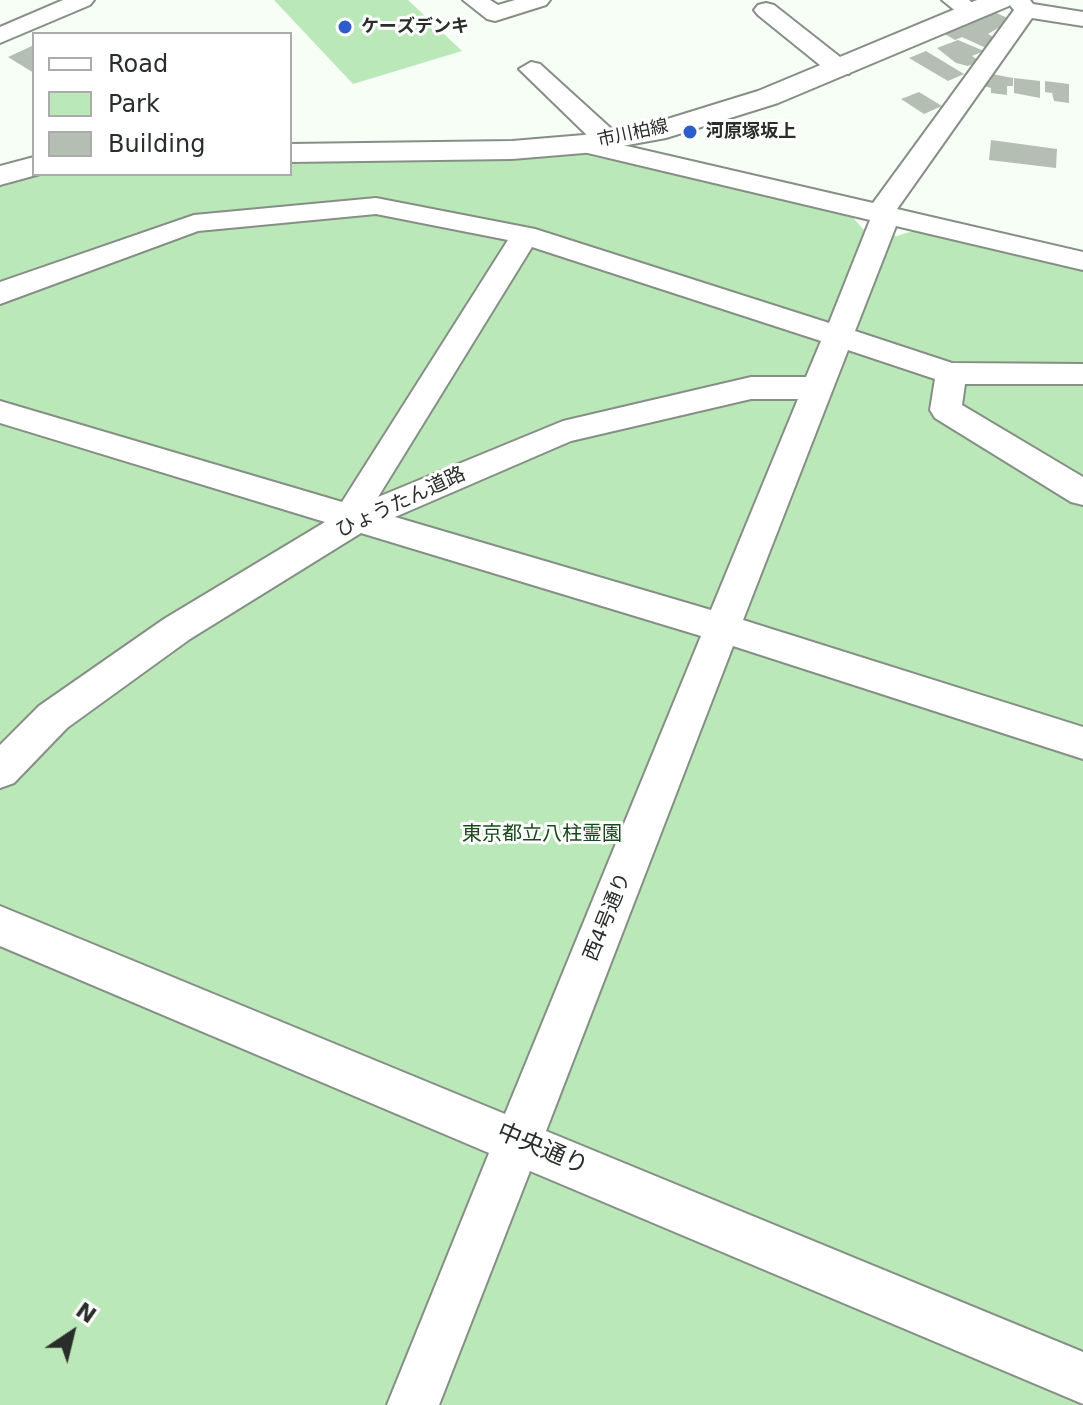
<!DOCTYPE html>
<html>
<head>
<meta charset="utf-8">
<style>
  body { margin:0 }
  #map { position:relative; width:1083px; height:1405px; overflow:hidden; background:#f6fef5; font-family:"DejaVu Sans",sans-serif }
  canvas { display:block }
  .legend { position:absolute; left:32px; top:32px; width:260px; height:144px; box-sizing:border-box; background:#fff; border:2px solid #aaabaa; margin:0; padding:10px 14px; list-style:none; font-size:24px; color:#2a2e2a }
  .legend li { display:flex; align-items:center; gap:16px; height:40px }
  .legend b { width:40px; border:2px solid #aaabaa }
  .north { position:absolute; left:32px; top:1293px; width:80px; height:80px; -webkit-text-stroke:6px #fff; paint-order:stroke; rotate:35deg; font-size:22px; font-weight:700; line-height:32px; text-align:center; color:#2a2e2a }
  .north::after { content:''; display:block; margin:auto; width:28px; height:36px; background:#2a2e2a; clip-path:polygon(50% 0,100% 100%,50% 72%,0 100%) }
</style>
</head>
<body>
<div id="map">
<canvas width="1083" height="1405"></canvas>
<ul class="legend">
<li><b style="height:10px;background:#fff"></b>Road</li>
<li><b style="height:22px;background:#bbe8b8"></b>Park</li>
<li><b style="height:22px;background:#b4beb3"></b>Building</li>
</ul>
<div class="north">N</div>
</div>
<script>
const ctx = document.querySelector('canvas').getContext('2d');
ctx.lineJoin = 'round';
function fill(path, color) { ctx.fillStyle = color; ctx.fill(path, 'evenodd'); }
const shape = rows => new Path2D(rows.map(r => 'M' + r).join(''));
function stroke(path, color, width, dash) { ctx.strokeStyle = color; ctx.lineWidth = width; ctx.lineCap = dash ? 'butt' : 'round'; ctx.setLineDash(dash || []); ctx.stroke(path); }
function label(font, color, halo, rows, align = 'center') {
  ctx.font = font + ' "DejaVu Sans","Noto Sans JP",sans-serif'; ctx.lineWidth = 6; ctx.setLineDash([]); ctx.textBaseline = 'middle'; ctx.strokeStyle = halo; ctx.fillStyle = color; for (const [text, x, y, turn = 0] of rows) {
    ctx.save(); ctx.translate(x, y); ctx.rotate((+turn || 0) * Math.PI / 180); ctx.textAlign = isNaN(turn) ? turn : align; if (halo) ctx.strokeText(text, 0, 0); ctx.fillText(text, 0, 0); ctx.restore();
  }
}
const green = shape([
  [274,0,408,0,462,51,353,84],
  [582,154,848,212,863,229,879,234,897,236,920,229,1083,266,1083,1405,0,1405,0,187,44,174,290,174,290,164]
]);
const building = shape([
  [992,11,1012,20,988,34,997,39,988,49,962,37,955,40,943,33],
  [958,40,984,51,972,56,980,61,968,66,956,63,937,48],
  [34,45,34,73,8,57],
  [926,51,964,74,948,81,909,58],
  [992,74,1013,78,1013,86,1007,86,1007,95,991,93,991,88,984,86,991,80],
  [1014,78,1040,81,1040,98,1014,93],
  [1045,81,1069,84,1069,103,1054,101,1052,93,1045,92],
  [919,92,942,106,924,114,901,99],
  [991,140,1057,149,1056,168,989,160]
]);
const minor = shape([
  [63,0,94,0,90,5,0,43,0,27,63,0],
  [463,0,490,0,498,5,515,0,550,0,546,5,495,21,487,19,463,0],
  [942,0,969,0,983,12,979,17,963,17,942,0],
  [1005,0,1030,0,1033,4,1083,12,1083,26,1032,18,897,209,1083,252,1083,270,896,226,855,331,952,363,1083,364,1083,384,965,384,962,405,1083,477,1083,505,1071,502,935,418,930,410,935,379,848,350,743,620,1083,727,1083,759,733,646,546,1131,1083,1352,1083,1404,530,1171,439,1405,387,1405,489,1153,0,946,0,906,505,1114,701,636,361,533,190,639,67,728,14,783,0,788,0,745,39,706,164,619,325,522,0,423,0,401,342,502,508,240,376,214,198,231,0,304,0,282,194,215,376,198,535,229,829,323,870,220,575,150,571,144,575,138,590,138,519,69,531,62,540,64,617,134,621,140,618,144,873,203,1014,10,1005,0],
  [532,247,821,341,806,377,751,377,563,421,378,497,532,247],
  [751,399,798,399,711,610,395,517,571,441,751,399],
  [766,3,774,5,849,64,852,69,849,74,831,74,758,15,754,10,758,5,766,3]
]);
const major = shape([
  [977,0,1013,0,1009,6,778,103,666,138,584,153,512,159,290,162,290,144,512,141,584,135,661,121,758,91,977,0],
  [34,157,34,174,40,174,0,185,0,166,34,157]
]);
const markers = [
  [345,27,8,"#2d5dcc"],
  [690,132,8,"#2d5dcc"]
];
const farPoinames = [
  ["ケーズデンキ",361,27],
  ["河原塚坂上",706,132]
];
const farStreetnames = [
  ["市川柏線",633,134,-12]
];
const streetNames = [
  ["ひょうたん道路",401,503,-25],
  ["西4号通り",608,917,-68]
];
const parkNames = [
  ["東京都立八柱霊園",542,835]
];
const nearStreetnames = [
  ["中央通り",542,1150,23]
];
fill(green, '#bbe8b8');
fill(building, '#b4beb3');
stroke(minor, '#858f85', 4);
stroke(major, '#858f85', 4);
fill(minor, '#fff');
fill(major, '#fff');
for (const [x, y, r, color] of markers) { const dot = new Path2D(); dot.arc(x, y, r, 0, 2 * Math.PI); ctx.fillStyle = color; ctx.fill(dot); stroke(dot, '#fff', 3); }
label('bold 18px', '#2a2e2a', '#fff', farPoinames, 'left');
label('18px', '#2a2e2a', '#fff', farStreetnames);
label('20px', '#2a2e2a', '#fff', streetNames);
label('20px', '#184918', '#fff', parkNames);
label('24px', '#2a2e2a', '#fff', nearStreetnames);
</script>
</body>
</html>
